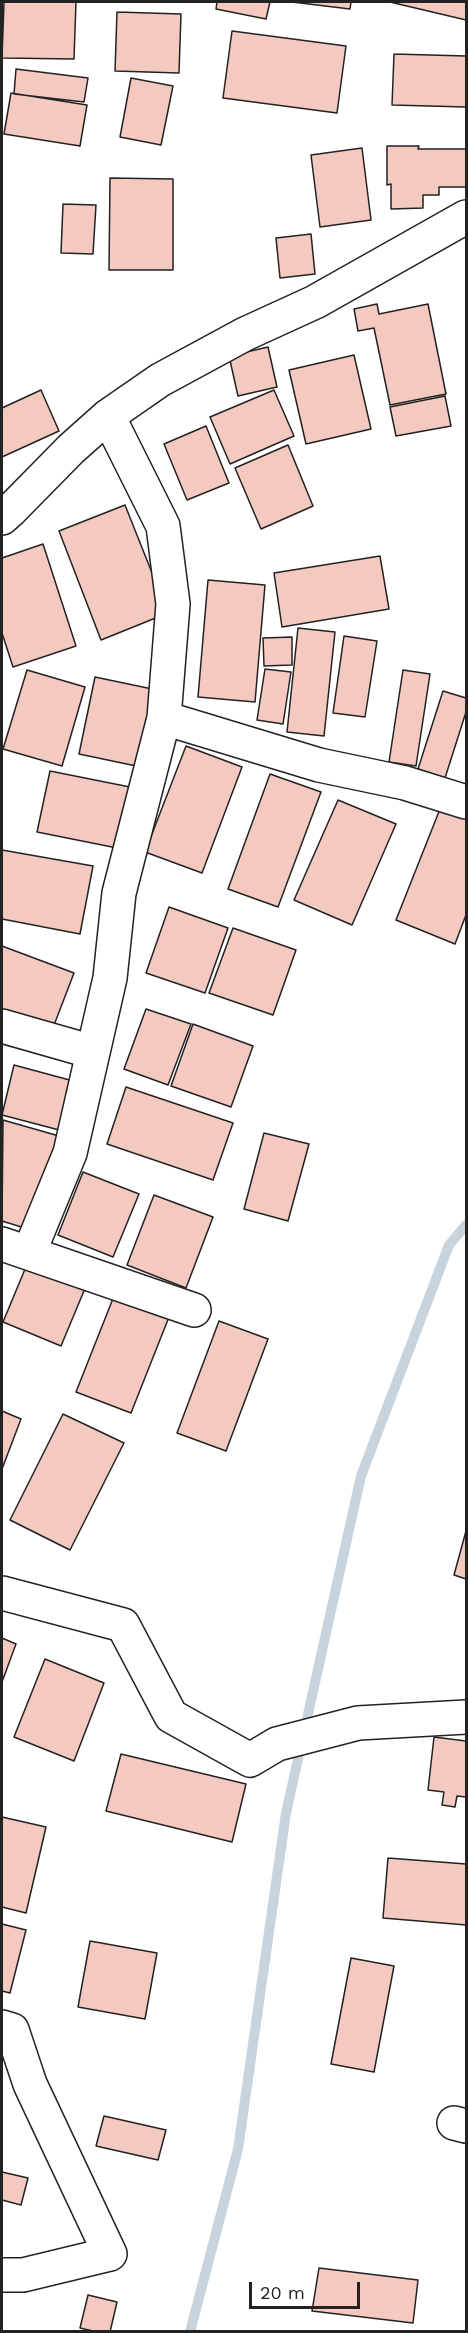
<!DOCTYPE html>
<html>
<head>
<meta charset="utf-8">
<style>
  body { margin:0 }
  #map { position:relative; width:468px; height:2333px; overflow:hidden; background:#fff; font-family:"Work Sans",sans-serif }
  canvas { display:block }
  .frame { position:absolute; inset:0; border:3px solid #222; pointer-events:none }
  .scale { position:absolute; left:249px; top:2282px; width:111px; height:27px; box-sizing:border-box; border:3px solid #222; border-top:0; padding-left:8px; font-size:18px; line-height:21px; white-space:nowrap; color:#222; -webkit-text-stroke:4px #fff; paint-order:stroke }
</style>
</head>
<body>
<div id="map">
<canvas width="468" height="2333"></canvas>
<div class="frame"></div>
<div class="scale">20 m</div>
</div>
<script>
const ctx = document.querySelector('canvas').getContext('2d');
ctx.lineJoin = 'round';
const shape = rows => new Path2D(rows.map(r => 'M' + r).join(''));
function stroke(path, color, width, dash) { ctx.strokeStyle = color; ctx.lineWidth = width; ctx.lineCap = dash ? 'butt' : 'round'; ctx.setLineDash(dash || []); ctx.stroke(path); }
function fill(path, color) { ctx.fillStyle = color; ctx.fill(path, 'evenodd'); }
const stream = shape([
  [190,2332,238,2149,286,1813,361,1476,449,1245,466,1225]
]);
const building = shape([
  [4,2,76,2,74,59,2,58,4,2],
  [217,2,270,2,266,19,216,9,217,2],
  [292,2,351,2,350,9,292,2],
  [390,2,466,2,466,20,390,2],
  [117,12,181,14,179,73,115,71,117,12],
  [232,31,346,46,337,113,223,98,232,31],
  [394,54,466,56,466,107,392,105,394,54],
  [16,69,88,78,84,102,14,94,16,69],
  [131,78,173,86,161,145,120,137,131,78],
  [11,93,87,105,80,146,4,134,11,93],
  [387,146,419,146,418,149,466,149,466,187,439,187,439,195,423,195,423,208,391,209,391,184,387,185,387,146],
  [362,148,371,220,320,227,311,155,362,148],
  [110,178,173,179,173,270,109,270,110,178],
  [63,204,96,205,93,254,61,253,63,204],
  [311,234,315,274,280,278,276,238,311,234],
  [377,304,379,314,428,304,446,394,390,405,374,328,358,331,354,309,377,304],
  [268,347,277,387,238,396,229,356,268,347],
  [354,355,371,429,306,444,289,370,354,355],
  [41,390,59,431,2,457,2,408,41,390],
  [274,390,294,436,230,464,210,417,274,390],
  [445,396,451,426,396,436,390,407,445,396],
  [206,426,229,483,187,500,164,444,206,426],
  [288,445,313,506,261,529,235,468,288,445],
  [125,505,168,613,101,640,59,531,125,505],
  [43,544,76,646,13,667,2,633,2,558,43,544],
  [380,556,389,609,282,627,274,573,380,556],
  [208,580,265,585,255,702,198,697,208,580],
  [298,628,335,632,324,736,287,732,298,628],
  [344,636,377,641,365,717,333,713,344,636],
  [292,637,292,665,264,666,263,638,292,637],
  [265,669,291,672,283,724,257,720,265,669],
  [27,670,85,687,62,766,3,749,27,670],
  [403,670,430,674,416,766,389,762,403,670],
  [95,677,157,690,141,767,79,754,95,677],
  [443,691,466,698,466,712,445,778,418,769,443,691],
  [186,746,242,767,202,873,145,852,186,746],
  [50,771,135,788,122,849,37,832,50,771],
  [270,774,321,792,278,907,228,889,270,774],
  [338,800,396,824,352,925,294,900,338,800],
  [440,809,466,819,466,915,455,944,396,920,440,809],
  [2,850,93,866,80,934,2,919,2,850],
  [169,907,228,928,205,993,146,973,169,907],
  [233,928,296,950,273,1015,209,993,233,928],
  [2,946,74,973,51,1033,2,1014,2,946],
  [146,1009,191,1024,168,1085,124,1069,146,1009],
  [193,1024,253,1046,231,1107,171,1086,193,1024],
  [14,1065,77,1082,63,1131,2,1115,14,1065],
  [126,1087,233,1123,213,1180,107,1144,126,1087],
  [3,1120,59,1136,31,1230,2,1221,3,1120],
  [264,1133,309,1144,288,1221,244,1209,264,1133],
  [83,1172,139,1194,113,1257,58,1235,83,1172],
  [154,1195,213,1217,186,1288,127,1265,154,1195],
  [28,1262,86,1286,61,1346,3,1322,28,1262],
  [114,1296,169,1317,131,1413,76,1392,114,1296],
  [219,1321,268,1339,226,1451,177,1433,219,1321],
  [2,1411,21,1419,2,1469,2,1411],
  [63,1414,124,1443,70,1550,10,1520,63,1414],
  [466,1531,466,1579,454,1575,466,1531],
  [2,1638,16,1644,2,1682,2,1638],
  [45,1659,104,1683,74,1761,14,1737,45,1659],
  [434,1737,466,1741,466,1797,457,1796,455,1807,442,1805,444,1792,428,1790,434,1737],
  [121,1754,246,1784,232,1842,106,1811,121,1754],
  [2,1817,46,1827,26,1913,2,1907,2,1817],
  [388,1858,466,1864,466,1925,383,1918,388,1858],
  [2,1924,26,1930,10,1993,2,1991,2,1924],
  [90,1941,157,1953,145,2019,78,2007,90,1941],
  [351,1958,394,1966,374,2072,331,2064,351,1958],
  [104,2116,166,2130,158,2160,96,2146,104,2116],
  [2,2172,28,2178,21,2205,2,2200,2,2172],
  [319,2268,418,2280,413,2323,312,2311,319,2268],
  [88,2295,117,2302,110,2332,97,2332,80,2328,88,2295]
]);
const minor = shape([
  [2,518,11,510,71,449,108,416,160,380,245,334,315,302,466,217],
  [164,718,319,765,405,783,466,802],
  [2,1026,93,1052],
  [2,1244,194,1310],
  [29,1253,70,1153,110,978,119,893,164,718,173,604,163,526,108,416],
  [2,1593,123,1625,171,1716,250,1760,277,1744,358,1723,466,1717],
  [2,2027,12,2030,30,2084,110,2254,23,2275,2,2275],
  [454,2123,466,2126]
]);
stroke(stream, '#c7d3dd', 10);
fill(building, '#f3c9c0');
stroke(building, '#222', 1.5);
stroke(minor, '#222', 36);
stroke(minor, '#fff', 33);
</script>
</body>
</html>
